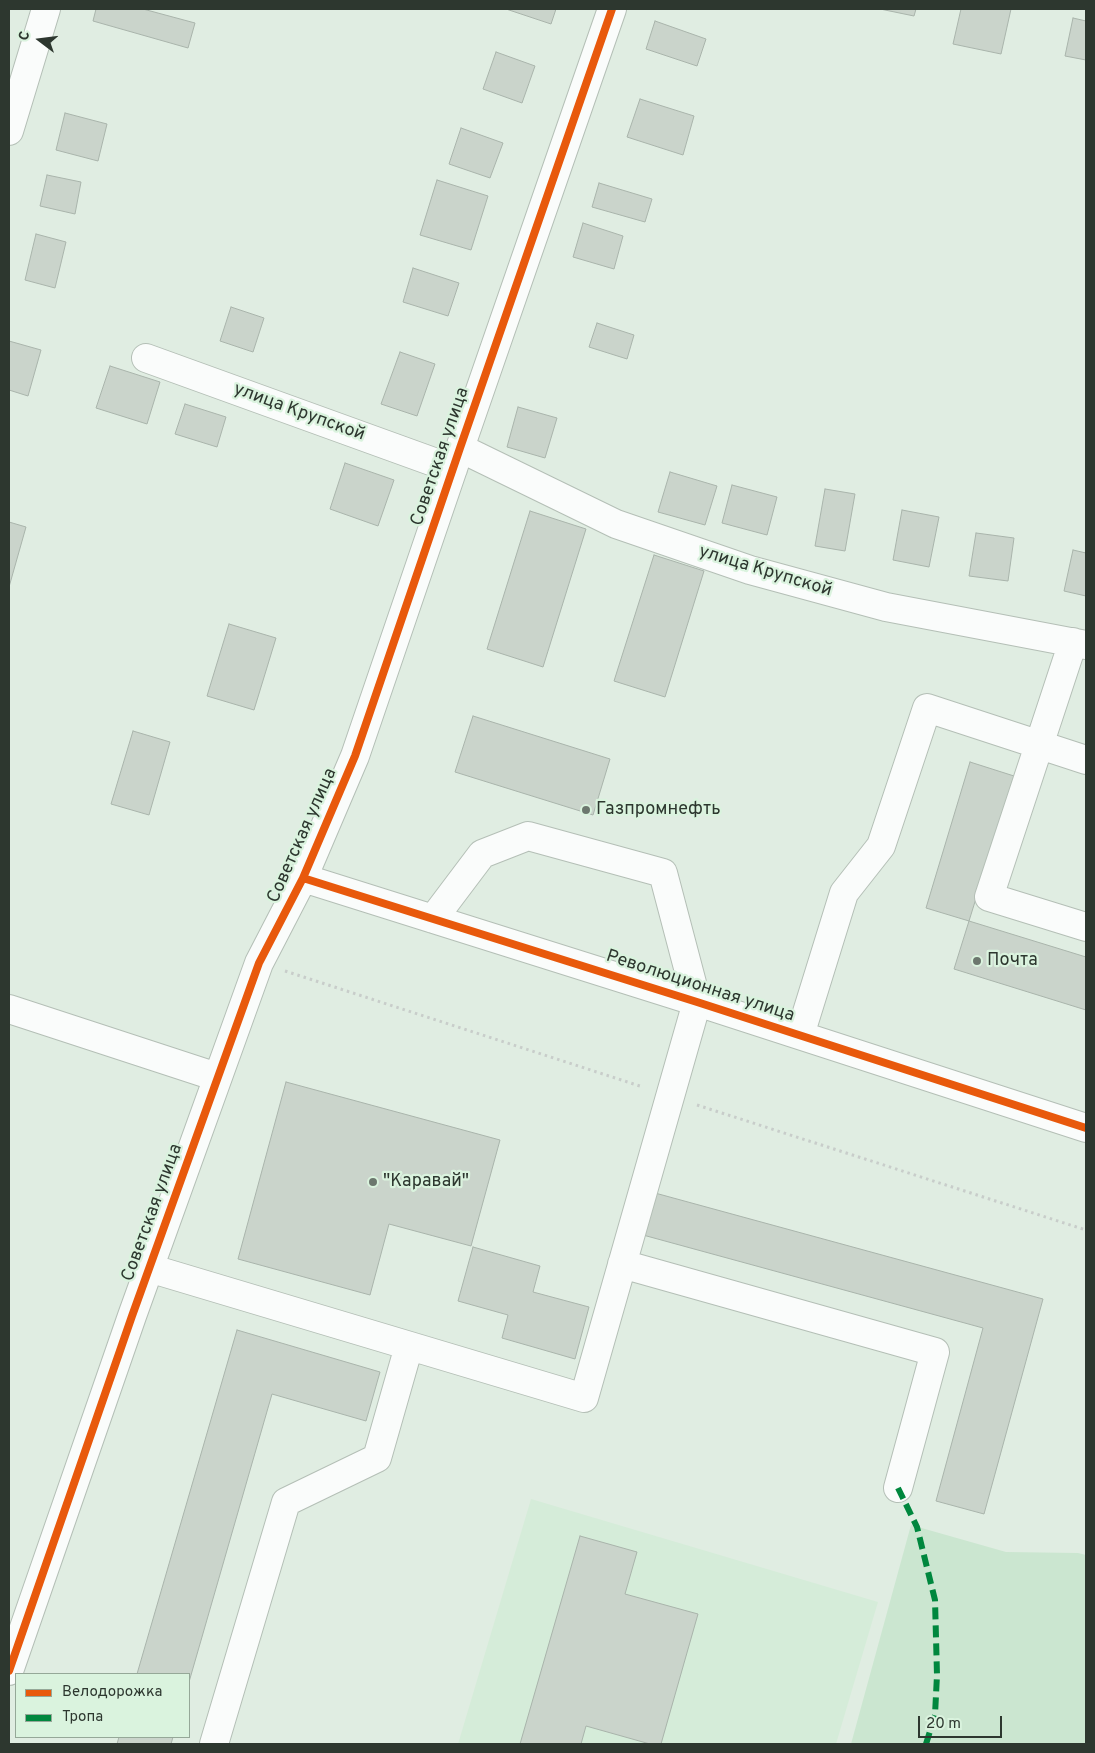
<!DOCTYPE html>
<html>
<head>
<meta charset="utf-8">
<style>
  body { margin:0 }
  #map { position:relative; width:1095px; height:1753px; overflow:hidden; background:#e0ede2; font-family:Overpass,sans-serif }
  canvas { display:block }
  .frame { position:absolute; inset:0; border:10px solid #2d372f; pointer-events:none }
  .legend { position:absolute; left:15px; top:1673px; width:175px; height:65px; box-sizing:border-box; background:#daf3de; border:1px solid #95a898; margin:0; padding:6px 9px; list-style:none; font-size:15px; color:#2d372f }
  .legend li { display:flex; align-items:center; gap:10px; height:25px }
  .legend b { width:25px; border:1px solid #95a898 }
  .north { position:absolute; left:15px; top:15px; width:50px; height:50px; -webkit-text-stroke:4px #daf3de; paint-order:stroke; rotate:285deg; font-size:14px; font-weight:700; line-height:20px; text-align:center; color:#2d372f }
  .north::after { content:''; display:block; margin:auto; width:18px; height:22px; background:#2d372f; clip-path:polygon(50% 0,100% 100%,50% 72%,0 100%) }
  .scale { position:absolute; left:918px; top:1716px; width:84px; height:22px; box-sizing:border-box; border:2px solid #2d372f; border-top:0; padding-left:6px; font-size:15px; line-height:18px; white-space:nowrap; color:#2d372f; -webkit-text-stroke:4px #daf3de; paint-order:stroke }
</style>
</head>
<body>
<div id="map">
<canvas width="1095" height="1753"></canvas>
<div class="frame"></div>
<ul class="legend">
<li><b style="height:6px;background:#e8590c"></b>Велодорожка</li>
<li><b style="height:6px;background:#00873e"></b>Тропа</li>
</ul>
<div class="north">С</div>
<div class="scale">20 m</div>
</div>
<script>
const ctx = document.querySelector('canvas').getContext('2d');
ctx.lineJoin = 'round';
function fill(path, color) { ctx.fillStyle = color; ctx.fill(path, 'evenodd'); }
const shape = rows => new Path2D(rows.map(r => 'M' + r).join(''));
function stroke(path, color, width, dash) { ctx.strokeStyle = color; ctx.lineWidth = width; ctx.lineCap = dash ? 'butt' : 'round'; ctx.setLineDash(dash || []); ctx.stroke(path); }
function label(font, color, halo, rows, align = 'center') {
  ctx.font = font + ' Overpass,sans-serif'; ctx.lineWidth = 4.5; ctx.setLineDash([]); ctx.textBaseline = 'middle'; ctx.strokeStyle = halo; ctx.fillStyle = color; for (const [text, x, y, turn = 0] of rows) {
    ctx.save(); ctx.translate(x, y); ctx.rotate((+turn || 0) * Math.PI / 180); ctx.textAlign = isNaN(turn) ? turn : align; if (halo) ctx.strokeText(text, 0, 0); ctx.fillText(text, 0, 0); ctx.restore();
  }
}
const built = shape([
  [531,1499,878,1602,836,1744,458,1744]
]);
const green = shape([
  [911,1525,1006,1552,1078,1553,1086,1555,1086,1744,851,1744]
]);
const building = shape([
  [96,9,143,9,195,23,188,48,93,21,96,9],
  [506,9,556,9,551,24,506,9],
  [880,9,916,9,914,16,880,9],
  [961,9,1011,9,1001,54,953,44,961,9],
  [1073,18,1086,21,1086,60,1065,56,1073,18],
  [655,21,706,39,697,66,646,49,655,21],
  [496,52,535,66,522,103,483,89,496,52],
  [640,99,694,116,683,155,627,137,640,99],
  [65,113,107,124,98,161,56,150,65,113],
  [461,128,503,143,490,178,449,164,461,128],
  [47,175,81,182,75,214,40,206,47,175],
  [437,180,488,196,471,250,420,235,437,180],
  [599,183,652,199,645,222,592,207,599,183],
  [583,223,623,236,614,269,573,257,583,223],
  [36,234,66,242,55,288,25,280,36,234],
  [413,268,459,283,448,316,403,302,413,268],
  [231,307,264,318,253,352,220,341,231,307],
  [597,323,634,335,627,359,589,347,597,323],
  [9,341,41,350,28,396,9,390,9,341],
  [400,352,435,364,417,416,381,404,400,352],
  [110,366,160,382,147,424,96,408,110,366],
  [185,404,226,417,217,447,175,434,185,404],
  [518,407,557,418,545,458,507,447,518,407],
  [345,463,394,480,378,526,330,509,345,463],
  [670,472,717,486,705,525,658,512,670,472],
  [732,485,777,497,767,535,722,523,732,485],
  [825,489,855,494,845,551,815,546,825,489],
  [902,510,939,517,929,567,893,560,902,510],
  [530,511,586,529,543,667,487,649,530,511],
  [9,522,26,527,9,587,9,522],
  [976,533,1014,538,1008,581,969,576,976,533],
  [1073,550,1086,553,1086,596,1064,591,1073,550],
  [654,555,704,571,665,697,614,681,654,555],
  [229,624,276,638,254,710,207,696,229,624],
  [473,716,610,759,593,815,455,772,473,716],
  [133,731,170,742,149,815,111,804,133,731],
  [970,762,1014,776,969,921,926,908,970,762],
  [969,921,1086,957,1086,1010,954,969,969,921],
  [286,1082,500,1140,471,1246,389,1224,370,1295,238,1259,286,1082],
  [655,1193,1043,1299,984,1514,936,1501,983,1328,643,1235,655,1193],
  [473,1247,540,1266,533,1292,589,1307,575,1359,502,1338,508,1315,458,1301,473,1247],
  [237,1330,380,1372,366,1421,272,1394,189,1682,189,1674,137,1674,237,1330],
  [580,1536,637,1552,625,1594,698,1614,661,1744,650,1744,586,1726,581,1744,520,1744,580,1536],
  [119,1737,173,1737,171,1744,117,1744,119,1737]
]);
const path = shape([
  [285,971,643,1087],
  [697,1105,1086,1230]
]);
const minor = shape([
  [9,131,46,9],
  [146,358,453,469],
  [460,448,616,524,750,570,886,607,1086,645],
  [1073,642,989,897,1086,927],
  [303,878,697,1002,1086,1128],
  [9,1009,217,1077],
  [800,1035,844,893,881,846,927,708,1086,760],
  [622,1264,935,1352,898,1488],
  [149,1268,584,1398,697,1002,663,873,528,836,482,854,433,919],
  [9,1671,132,1316,259,963,303,878,355,756,460,448,612,9],
  [214,1744,286,1502,377,1458,409,1346]
]);
const quiet = shape([
  [898,1488,917,1527,935,1600,937,1675,935,1715,926,1744]
]);
const cycleway = shape([
  [303,878,697,1002,1086,1128],
  [9,1671,132,1316,259,963,303,878,355,756,460,448,612,9]
]);
const markers = [
  [586,810,5,"#6c776e"],
  [977,961,5,"#6c776e"],
  [373,1182,5,"#6c776e"]
];
const streetNames = [
  ["улица Крупской",299,413,20],
  ["Советская улица",441,457,-71],
  ["улица Крупской",765,572,17],
  ["Советская улица",303,836,-66],
  ["Революционная улица",700,987,18],
  ["Советская улица",153,1213,-70]
];
const poiNames = [
  ["Газпромнефть",596,810],
  ["Почта",987,961],
  ["\"Каравай\"",383,1182]
];
fill(built, '#d5ecd9');
fill(green, '#cbe6d0');
fill(building, '#cad4cb');
stroke(building, '#a9b4ab', 1);
stroke(minor, '#b4bfb6', 30);
stroke(path, '#c8cdca', 3, [2.5, 4]);
stroke(minor, '#fafcfb', 28);
stroke(quiet, '#00873e', 6, [12, 6]);
stroke(cycleway, '#e8590c', 8);
for (const [x, y, r, color] of markers) { const dot = new Path2D(); dot.arc(x, y, r, 0, 2 * Math.PI); ctx.fillStyle = color; ctx.fill(dot); stroke(dot, '#daf3de', 2); }
label('18px', '#2d372f', '#daf3de', streetNames);
label('18px', '#2d372f', '#daf3de', poiNames, 'left');
</script>
</body>
</html>
